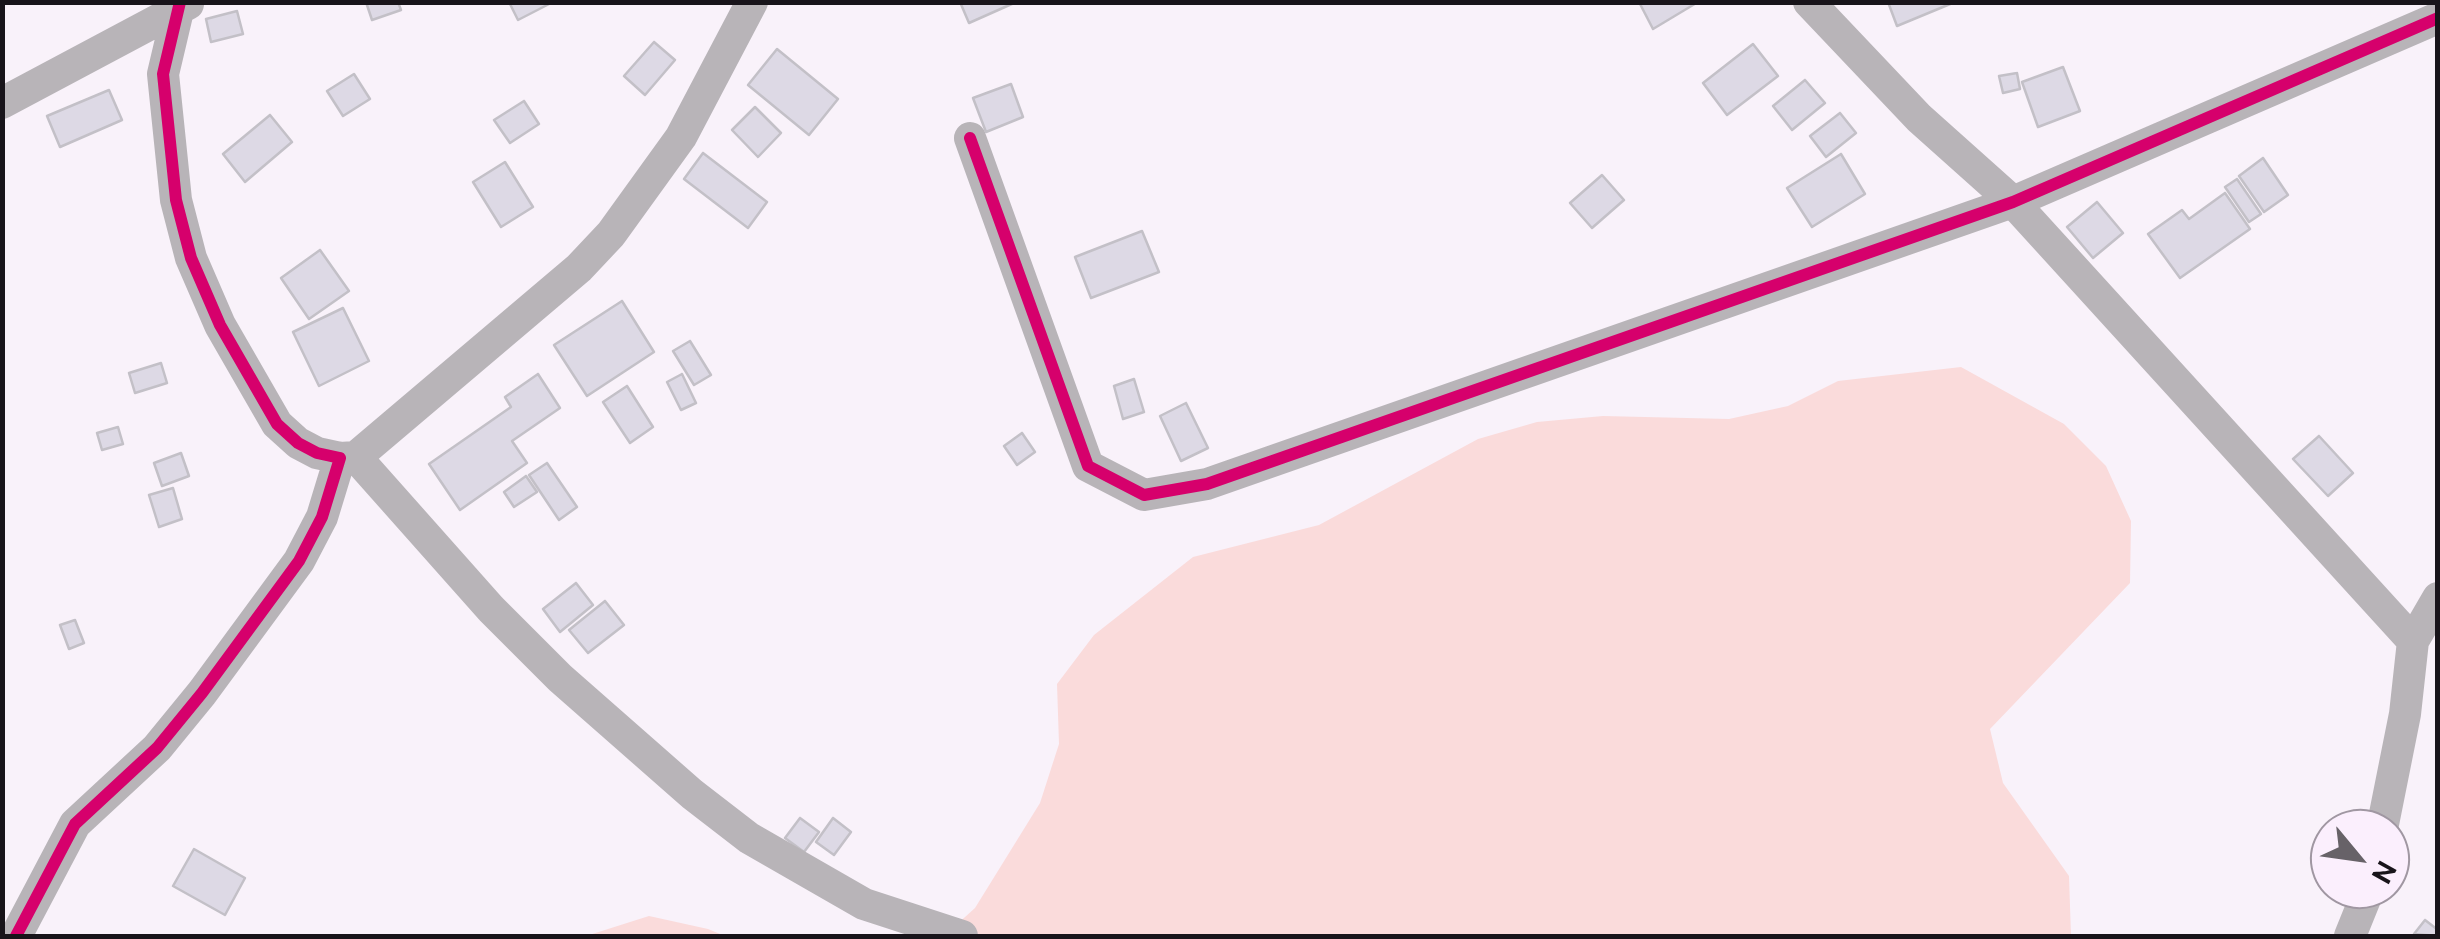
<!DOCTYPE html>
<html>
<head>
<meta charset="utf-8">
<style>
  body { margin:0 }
  #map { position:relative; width:2440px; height:939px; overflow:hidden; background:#f9f2fa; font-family:Ubuntu,sans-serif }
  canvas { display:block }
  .frame { position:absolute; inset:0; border:5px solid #18141a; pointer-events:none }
  .north { position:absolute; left:2310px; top:809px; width:100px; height:100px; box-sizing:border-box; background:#fbeffd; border:2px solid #a097a2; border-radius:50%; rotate:119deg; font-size:28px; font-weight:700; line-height:40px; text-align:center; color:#18141a }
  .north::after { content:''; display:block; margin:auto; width:35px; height:45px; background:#676268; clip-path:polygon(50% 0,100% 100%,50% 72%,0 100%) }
</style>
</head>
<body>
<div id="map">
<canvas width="2440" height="939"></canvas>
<div class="frame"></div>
<div class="north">N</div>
</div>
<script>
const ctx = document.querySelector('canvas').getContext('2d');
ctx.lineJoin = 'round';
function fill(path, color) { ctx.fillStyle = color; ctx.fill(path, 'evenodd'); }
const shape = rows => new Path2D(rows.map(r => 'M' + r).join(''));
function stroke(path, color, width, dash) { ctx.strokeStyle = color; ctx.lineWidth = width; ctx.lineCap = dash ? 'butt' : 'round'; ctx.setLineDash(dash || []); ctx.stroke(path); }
const green = shape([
  [1961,367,2064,424,2106,466,2131,521,2130,583,1990,729,2003,783,2069,876,2071,936,944,936,975,908,1040,803,1059,744,1057,684,1094,635,1193,557,1319,525,1478,439,1537,422,1603,416,1729,419,1788,406,1838,381],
  [649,916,708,929,725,936,586,936]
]);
const building = shape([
  [366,2,398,2,401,10,372,20,366,2],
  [509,2,553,2,518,20,509,2],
  [960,2,1014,2,1014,3,969,23,960,2],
  [1639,2,1698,2,1653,29,1639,2],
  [1888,2,1955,2,1897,26,1888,2],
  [237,11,243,34,211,42,206,19,237,11],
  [654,42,675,60,645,95,624,76,654,42],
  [1753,44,1778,76,1727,115,1703,83,1753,44],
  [777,49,838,99,809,135,748,85,777,49],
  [2063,67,2080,111,2038,127,2022,82,2063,67],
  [2017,73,2020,89,2003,93,1999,76,2017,73],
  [354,74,370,99,343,116,327,91,354,74],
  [1805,80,1825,103,1792,130,1773,106,1805,80],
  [1011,84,1023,117,986,132,973,98,1011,84],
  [109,90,122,120,60,147,47,116,109,90],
  [524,101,539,124,510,143,494,120,524,101],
  [755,107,781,133,758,157,732,130,755,107],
  [1840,113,1856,133,1826,157,1810,136,1840,113],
  [270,115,292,142,245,182,223,154,270,115],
  [703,153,767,202,748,228,684,179,703,153],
  [1841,154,1865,194,1812,227,1787,188,1841,154],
  [2263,158,2288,195,2264,212,2239,176,2263,158],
  [505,162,533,207,501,227,473,182,505,162],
  [1602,175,1624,200,1592,228,1570,203,1602,175],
  [2237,179,2261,214,2249,222,2225,187,2237,179],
  [2225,193,2250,229,2180,278,2148,234,2182,210,2189,219,2225,193],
  [2097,202,2123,233,2093,258,2067,227,2097,202],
  [1142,231,1159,272,1091,298,1075,257,1142,231],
  [320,250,349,291,309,319,281,278,320,250],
  [622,301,654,352,587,396,554,345,622,301],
  [343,308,369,361,319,386,293,332,343,308],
  [690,341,711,375,694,385,673,351,690,341],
  [161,363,167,383,135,393,129,373,161,363],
  [538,374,560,408,512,441,527,463,460,510,429,464,511,407,505,397,538,374],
  [682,374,696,403,681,410,667,382,682,374],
  [1134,379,1144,412,1123,419,1114,386,1134,379],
  [627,386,653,427,630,443,603,402,627,386],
  [1186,403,1208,448,1181,461,1160,416,1186,403],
  [118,427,123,444,102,450,97,433,118,427],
  [1022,433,1035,452,1017,465,1004,446,1022,433],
  [2319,436,2353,473,2328,496,2293,459,2319,436],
  [181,453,189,476,162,486,154,463,181,453],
  [547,463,577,507,559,520,529,475,547,463],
  [526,476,537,492,514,507,504,492,526,476],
  [173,488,182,519,159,527,149,495,173,488],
  [576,583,593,605,560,632,543,609,576,583],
  [605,601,624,625,588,653,569,630,605,601],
  [75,620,84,643,69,649,60,625,75,620],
  [800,818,819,832,804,852,785,838,800,818],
  [833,818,851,832,834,855,816,842,833,818],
  [194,849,245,878,225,915,173,886,194,849],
  [2425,920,2438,930,2438,936,2414,934,2425,920]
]);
const minor = shape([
  [180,2,163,74,176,200,191,258,220,325,277,424,298,443,317,453,340,458,356,457,579,268,611,234,681,137,752,2],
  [1809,2,1919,118,2013,202,2413,641],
  [2,103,188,4],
  [970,138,1088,466,1144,495,1207,484,2013,202,2438,18],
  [356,457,491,609,560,678,692,794,749,838,864,904,962,936],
  [2382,829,2405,714,2413,641,2438,598],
  [16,936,75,824,157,748,202,693,299,561,322,517,340,458],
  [2350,936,2369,889]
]);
const cycleway = shape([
  [970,138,1088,466,1144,495,1207,484,2013,202,2438,18],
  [16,936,75,824,157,748,202,693,299,561,322,517,340,458,317,453,298,443,277,424,220,325,191,258,176,200,163,74,180,2]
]);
fill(green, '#fadbdb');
fill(building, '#ddd9e5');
stroke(building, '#c3c0c7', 2.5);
stroke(minor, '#b8b4b8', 32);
stroke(cycleway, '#d6006c', 12);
</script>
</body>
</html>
